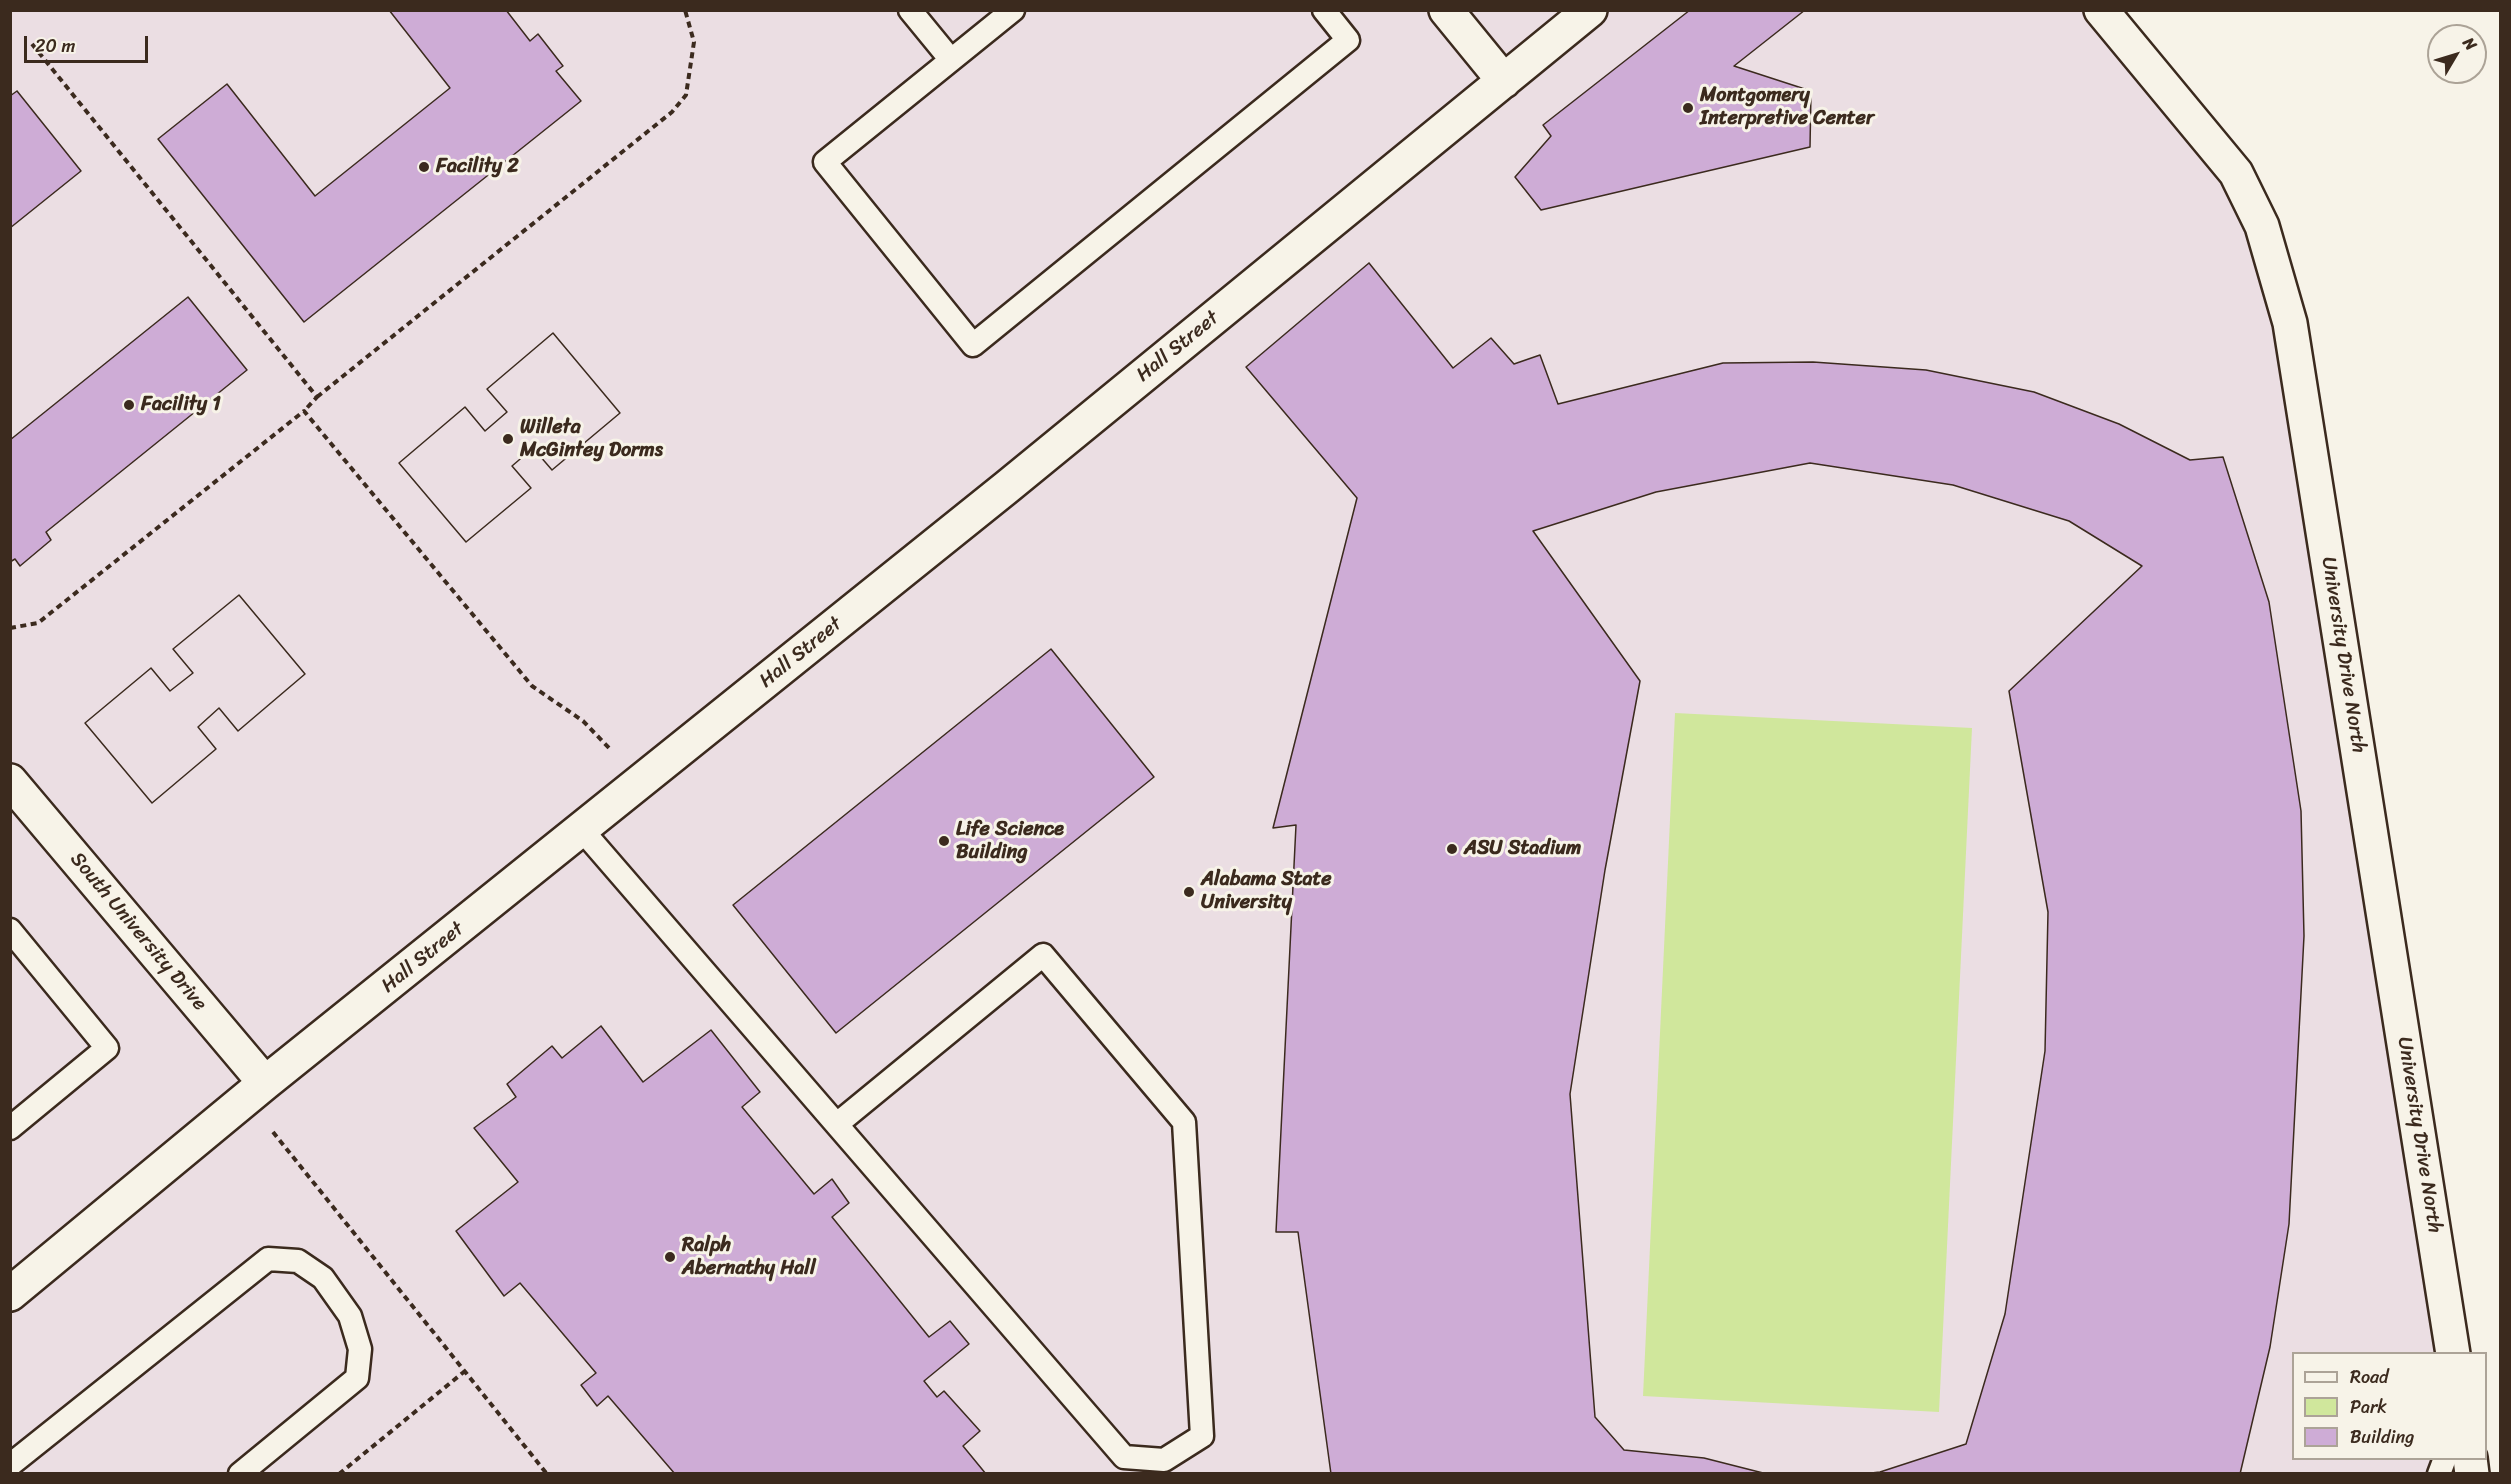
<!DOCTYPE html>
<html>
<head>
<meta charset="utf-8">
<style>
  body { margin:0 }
  #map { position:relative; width:2511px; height:1484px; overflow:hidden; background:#f7f3e8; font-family:Sriracha,sans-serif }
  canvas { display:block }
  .frame { position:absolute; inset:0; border:12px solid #3b2a1e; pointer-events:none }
  .legend { position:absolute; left:2292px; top:1352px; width:195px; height:108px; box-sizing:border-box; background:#f7f3e8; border:2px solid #aca397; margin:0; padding:8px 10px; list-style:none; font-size:18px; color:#3b2a1e }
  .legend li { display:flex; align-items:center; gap:12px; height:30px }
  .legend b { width:30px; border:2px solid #aca397 }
  .north { position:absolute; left:2427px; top:24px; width:60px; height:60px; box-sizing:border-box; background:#f7f3e8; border:2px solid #aca397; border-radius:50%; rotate:52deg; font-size:16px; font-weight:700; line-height:24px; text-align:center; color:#3b2a1e }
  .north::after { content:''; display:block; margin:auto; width:21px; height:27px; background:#3b2a1e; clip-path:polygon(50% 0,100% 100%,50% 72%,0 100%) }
  .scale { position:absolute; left:24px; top:36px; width:124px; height:27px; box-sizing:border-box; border:3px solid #3b2a1e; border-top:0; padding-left:8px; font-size:18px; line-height:21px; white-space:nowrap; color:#3b2a1e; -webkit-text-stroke:4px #f7f3e8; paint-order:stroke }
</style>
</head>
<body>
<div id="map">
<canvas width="2511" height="1484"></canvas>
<div class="frame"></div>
<ul class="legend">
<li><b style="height:8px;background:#f7f3e8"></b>Road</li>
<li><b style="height:16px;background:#d0e79c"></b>Park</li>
<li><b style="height:16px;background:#ceacd6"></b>Building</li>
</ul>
<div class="north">N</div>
<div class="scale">20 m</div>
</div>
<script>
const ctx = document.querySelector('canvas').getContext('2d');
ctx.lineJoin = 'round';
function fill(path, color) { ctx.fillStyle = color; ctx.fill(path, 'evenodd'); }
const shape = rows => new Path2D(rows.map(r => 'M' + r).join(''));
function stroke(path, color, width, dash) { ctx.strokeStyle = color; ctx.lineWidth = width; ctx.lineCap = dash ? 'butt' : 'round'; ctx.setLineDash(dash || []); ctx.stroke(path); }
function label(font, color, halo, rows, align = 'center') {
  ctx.font = font + ' Sriracha,sans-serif'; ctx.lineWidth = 6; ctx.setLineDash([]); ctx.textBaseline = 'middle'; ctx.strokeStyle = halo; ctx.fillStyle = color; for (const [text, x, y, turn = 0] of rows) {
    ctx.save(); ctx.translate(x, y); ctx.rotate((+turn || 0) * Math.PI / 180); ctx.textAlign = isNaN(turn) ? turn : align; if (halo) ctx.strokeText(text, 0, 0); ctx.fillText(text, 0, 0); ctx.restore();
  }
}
const built = shape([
  [10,11,2087,11,2227,180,2275,314,2441,1353,2294,1354,2294,1458,2458,1459,2460,1473,11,1473]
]);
const green = shape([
  [1675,713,1972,728,1939,1412,1643,1396]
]);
const building = shape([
  [389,10,506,10,530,41,538,34,563,66,556,71,581,101,304,322,158,139,227,84,315,196,450,88,389,10],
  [1690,10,1805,10,1734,66,1811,91,1810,147,1541,210,1515,177,1551,136,1543,125,1690,10],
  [17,91,81,171,10,228,10,96,17,91],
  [1369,263,1453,368,1491,338,1514,364,1540,355,1558,404,1723,363,1813,362,1926,370,2034,392,2119,424,2190,460,2223,457,2269,602,2301,811,2304,936,2289,1224,2270,1347,2240,1474,1862,1474,1880,1472,1966,1444,2005,1314,2045,1051,2048,912,2009,691,2142,566,2069,521,1953,485,1810,463,1656,492,1533,531,1640,681,1605,870,1570,1094,1595,1417,1624,1450,1704,1458,1767,1474,1331,1474,1298,1232,1276,1232,1296,825,1273,828,1357,498,1246,367,1369,263],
  [188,297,247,370,46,532,51,540,20,566,15,559,10,562,10,440,188,297],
  [553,333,620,413,552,470,533,448,512,466,531,488,466,542,399,463,465,407,485,431,507,412,487,389,553,333],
  [553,333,620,413,552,470,533,448,512,466,531,488,466,542,399,463,465,407,485,431,507,412,487,389,553,333],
  [239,595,305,674,238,731,219,708,198,727,216,749,152,803,85,723,151,668,170,691,193,673,173,649,239,595],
  [239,595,305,674,238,731,219,708,198,727,216,749,152,803,85,723,151,668,170,691,193,673,173,649,239,595],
  [1051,649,1154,777,836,1033,733,905,1051,649],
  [601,1026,643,1082,711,1030,760,1092,742,1107,814,1194,832,1179,849,1203,832,1217,929,1337,950,1321,969,1344,924,1381,937,1397,944,1391,980,1431,963,1446,986,1474,675,1474,608,1396,597,1406,581,1385,596,1373,520,1283,504,1296,456,1231,518,1182,474,1128,516,1097,507,1084,552,1046,562,1058,601,1026]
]);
const path = shape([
  [32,44,317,397,304,411],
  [317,397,672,112,686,95,694,42,685,10],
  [10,628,38,623,304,411,532,686,583,721,612,751],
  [273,1132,547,1474],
  [339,1474,465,1371]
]);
const service = shape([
  [910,10,951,60],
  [1013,10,825,162,973,345,1348,40,1324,10],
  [582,830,1124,1457,1164,1460,1202,1436,1184,1122,1043,955,837,1124],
  [10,930,107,1048,10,1128],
  [10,1465,268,1259,298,1261,323,1278,350,1316,360,1349,357,1378,240,1474],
  [2439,1474,2445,1458]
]);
const minor = shape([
  [1446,10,1504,81],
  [2101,10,2236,173,2262,226,2290,323,2453,1354],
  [10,781,265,1083],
  [10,1294,265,1083,1007,487,1590,10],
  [2470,1458,2472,1474]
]);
const markers = [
  [1688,108,6,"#3b2a1e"],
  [424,167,6,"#3b2a1e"],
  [129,405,6,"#3b2a1e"],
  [508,439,6,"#3b2a1e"],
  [944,841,6,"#3b2a1e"],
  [1452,849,6,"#3b2a1e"],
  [1189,892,6,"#3b2a1e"],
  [670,1257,6,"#3b2a1e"]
];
const poiNames = [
  ["Montgomery",1700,96],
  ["Interpretive Center",1700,119],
  ["Facility 2",436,167],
  ["Facility 1",141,405],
  ["Willeta",520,428],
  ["McGintey Dorms",520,451],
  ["Life Science",956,830],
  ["Building",956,853],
  ["ASU Stadium",1464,849],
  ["Alabama State",1201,880],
  ["University",1201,903],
  ["Ralph",682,1246],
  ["Abernathy Hall",682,1269]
];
const streetNames = [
  ["Hall Street",1178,347,-39],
  ["Hall Street",801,653,-39],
  ["University Drive North",2343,655,81],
  ["South University Drive",138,932,50],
  ["Hall Street",423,958,-39],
  ["University Drive North",2419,1135,81]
];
fill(built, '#ebdee3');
fill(green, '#d0e79c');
fill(building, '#ceacd6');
stroke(building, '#3b2a1e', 1.5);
stroke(service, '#3b2a1e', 27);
stroke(minor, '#3b2a1e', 38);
stroke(path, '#3b2a1e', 4, [6, 4.5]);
stroke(service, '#f7f3e8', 22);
stroke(minor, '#f7f3e8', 33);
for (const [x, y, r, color] of markers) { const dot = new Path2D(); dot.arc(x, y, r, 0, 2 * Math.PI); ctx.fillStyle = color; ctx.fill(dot); stroke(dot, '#f7f3e8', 2); }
label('bold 20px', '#3b2a1e', '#f7f3e8', poiNames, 'left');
label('20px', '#3b2a1e', '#f7f3e8', streetNames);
</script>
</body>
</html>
